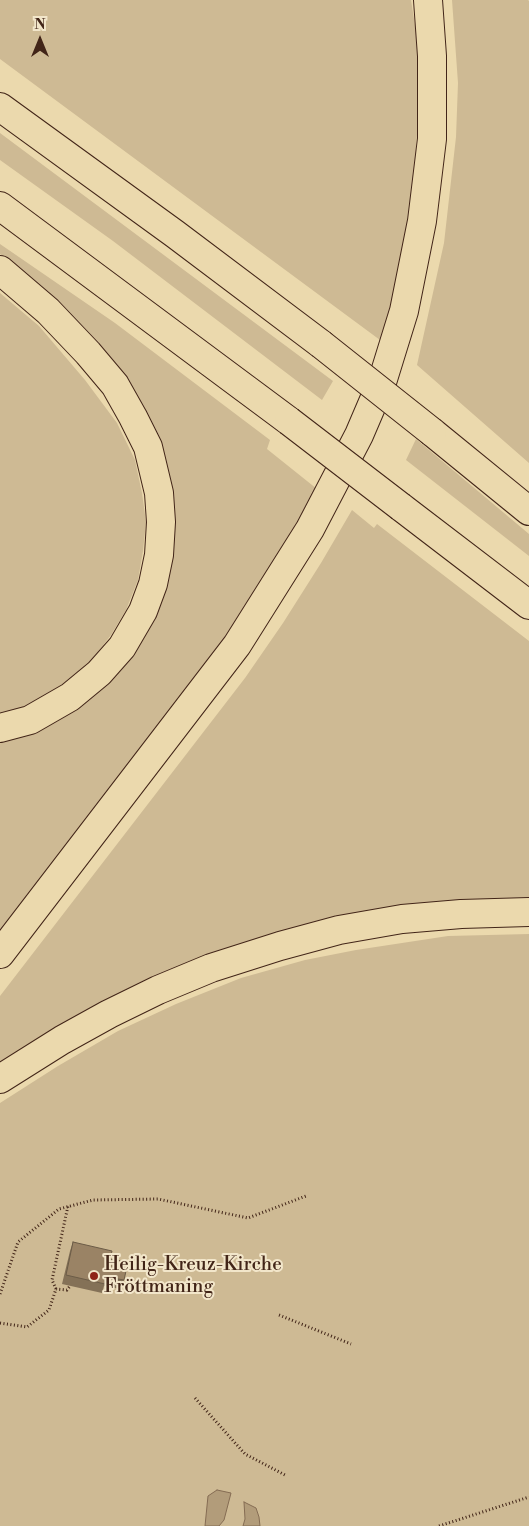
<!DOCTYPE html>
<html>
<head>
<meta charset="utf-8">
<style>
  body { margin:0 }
  #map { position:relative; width:529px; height:1526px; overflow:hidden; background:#ebd9ad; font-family:"Libre Bodoni",serif }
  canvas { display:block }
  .north { position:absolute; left:15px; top:15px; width:50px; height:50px; -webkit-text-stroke:4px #f2e6ca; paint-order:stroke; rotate:0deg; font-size:14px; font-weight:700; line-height:20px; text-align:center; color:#422518 }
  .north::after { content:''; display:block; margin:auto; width:18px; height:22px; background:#422518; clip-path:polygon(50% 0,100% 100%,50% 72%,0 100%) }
</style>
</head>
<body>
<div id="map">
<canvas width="529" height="1526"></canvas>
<div class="north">N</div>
</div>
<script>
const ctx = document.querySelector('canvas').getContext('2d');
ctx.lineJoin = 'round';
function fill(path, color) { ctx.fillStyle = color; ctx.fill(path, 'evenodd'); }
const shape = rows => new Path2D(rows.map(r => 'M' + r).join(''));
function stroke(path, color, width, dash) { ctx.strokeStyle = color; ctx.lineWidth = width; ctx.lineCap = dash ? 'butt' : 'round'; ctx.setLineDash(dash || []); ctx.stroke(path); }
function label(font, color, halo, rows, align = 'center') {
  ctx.font = font + ' "Libre Bodoni",serif'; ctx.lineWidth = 4; ctx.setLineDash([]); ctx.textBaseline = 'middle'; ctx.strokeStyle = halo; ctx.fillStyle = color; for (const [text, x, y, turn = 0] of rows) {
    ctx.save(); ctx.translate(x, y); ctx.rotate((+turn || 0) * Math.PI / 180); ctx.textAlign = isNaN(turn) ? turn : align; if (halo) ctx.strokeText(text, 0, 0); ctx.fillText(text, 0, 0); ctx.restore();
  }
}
const green = shape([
  [0,0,411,0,417,38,419,98,415,171,409,219,395,295,380,340,0,59],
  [452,0,528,0,529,1,529,463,417,365,444,243,456,137,458,83],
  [0,133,333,381,322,400,113,241,0,160],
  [0,244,115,323,270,440,267,449,317,489,272,566,237,621,179,699,0,931,0,741,30,732,58,721,91,698,116,675,169,575,173,547,174,524,173,500,169,476,163,452,154,427,139,399,120,369,91,335,47,293,0,254],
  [0,293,39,326,85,380,117,423,135,460,142,493,146,522,143,551,138,580,126,610,111,635,91,661,66,682,37,701,19,710,0,716],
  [416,439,529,534,529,556,406,460],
  [352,510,374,528,377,524,529,641,529,903,365,918,0,1070,0,996,245,678,283,623,321,563],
  [529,934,529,1526,0,1526,0,1103,58,1066,118,1031,176,1004,241,978,305,960,356,950,448,936]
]);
const water = shape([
  [217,1490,231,1493,224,1520,219,1526,205,1526,208,1496,217,1490],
  [244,1502,256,1508,259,1517,260,1526,243,1526,245,1519,244,1502]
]);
const path = shape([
  [56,1289,52,1280,68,1206],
  [0,1294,18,1242,59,1209,93,1200,158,1199,248,1218,306,1196],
  [279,1315,351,1344],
  [0,1323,27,1327,49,1310,56,1289,67,1290,70,1286],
  [195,1398,245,1454,285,1475],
  [439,1526,529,1497]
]);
const highway = shape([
  [0,107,175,234,321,344],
  [0,206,289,421],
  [0,270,48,311,88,353,115,385,133,417,148,447,159,493,161,522,159,555,153,584,143,611,122,647,99,673,70,697,30,720,0,728],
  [432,432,529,511],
  [401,507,529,605],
  [0,954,237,645,310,529,359,435,383,379,404,311,422,221,432,139,432,56,428,0],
  [0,1079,62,1040,109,1014,158,990,211,968,280,946,339,930,402,919,461,914,529,912]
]);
const highwayBridge = shape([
  [321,344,432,432],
  [289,421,401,507]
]);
const wall = shape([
  [73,1242,110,1259,124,1280,121,1289,104,1286,102,1293,62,1284,70,1251]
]);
const building = shape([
  [73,1242,112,1251,110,1259,128,1262,124,1280,106,1277,105,1284,66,1275,73,1242]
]);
const markers = [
  [94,1276,5,"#8f2418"]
];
const poiNames = [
  ["Heilig-Kreuz-Kirche",104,1265],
  ["Fröttmaning",104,1287]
];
fill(green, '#ceba94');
fill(water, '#b29c7a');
stroke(water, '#856c53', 1);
stroke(highway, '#422518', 30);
stroke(path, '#422518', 3, [1, 2.5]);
stroke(highway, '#ebd9ad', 28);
stroke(highwayBridge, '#422518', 30, []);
stroke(highwayBridge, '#ebd9ad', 28);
fill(wall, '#847157');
fill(building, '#9a8365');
stroke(building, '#6c5c47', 1);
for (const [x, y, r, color] of markers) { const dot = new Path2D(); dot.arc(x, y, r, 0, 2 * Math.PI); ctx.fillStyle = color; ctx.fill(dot); stroke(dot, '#f2e6ca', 2); }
label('19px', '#422518', '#f2e6ca', poiNames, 'left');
</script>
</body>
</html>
